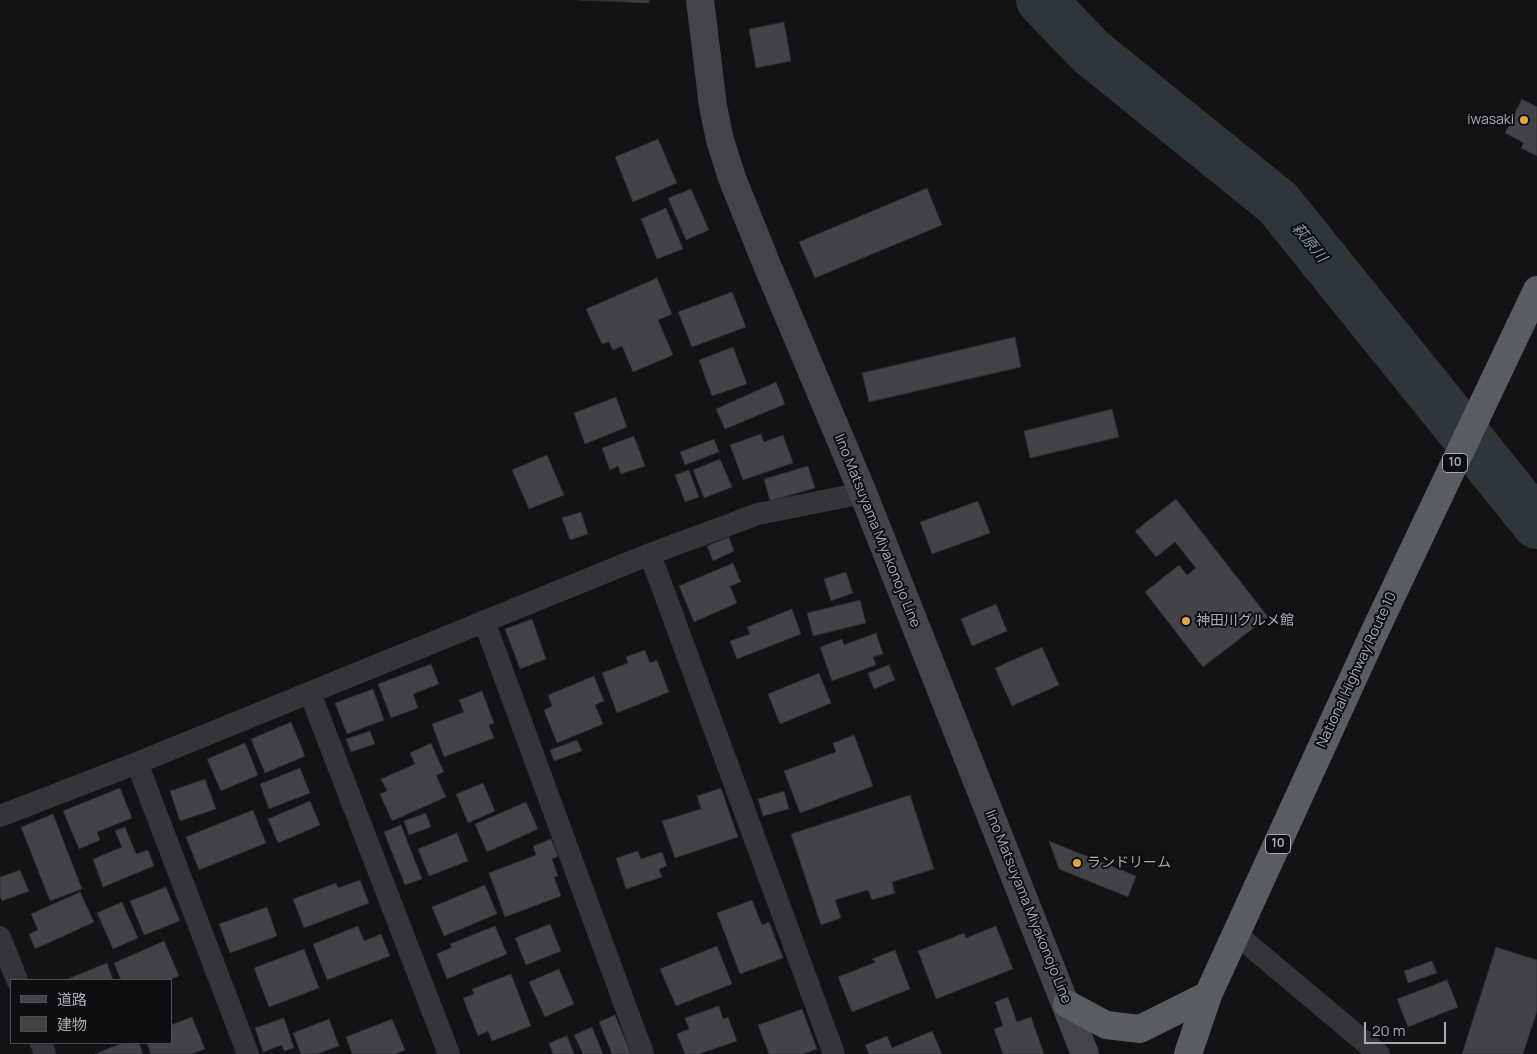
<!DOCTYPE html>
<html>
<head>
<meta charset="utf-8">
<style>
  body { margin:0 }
  #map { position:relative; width:1537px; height:1054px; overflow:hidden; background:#131315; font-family:Manrope,"Noto Sans JP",sans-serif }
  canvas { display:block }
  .legend { position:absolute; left:10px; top:979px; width:162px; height:65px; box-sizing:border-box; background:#0e0e10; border:1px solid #4b4d52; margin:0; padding:6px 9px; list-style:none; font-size:15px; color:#a6abb4 }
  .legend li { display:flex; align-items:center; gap:10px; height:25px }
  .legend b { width:25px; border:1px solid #4b4d52 }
  .scale { position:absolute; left:1364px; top:1022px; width:82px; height:22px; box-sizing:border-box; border:2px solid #a6abb4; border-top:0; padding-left:6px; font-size:15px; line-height:18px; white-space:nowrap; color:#a6abb4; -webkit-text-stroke:4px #0e0e10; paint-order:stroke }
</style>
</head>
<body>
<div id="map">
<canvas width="1537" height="1054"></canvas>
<ul class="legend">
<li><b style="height:6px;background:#434449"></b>道路</li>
<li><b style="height:14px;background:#424348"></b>建物</li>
</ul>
<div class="scale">20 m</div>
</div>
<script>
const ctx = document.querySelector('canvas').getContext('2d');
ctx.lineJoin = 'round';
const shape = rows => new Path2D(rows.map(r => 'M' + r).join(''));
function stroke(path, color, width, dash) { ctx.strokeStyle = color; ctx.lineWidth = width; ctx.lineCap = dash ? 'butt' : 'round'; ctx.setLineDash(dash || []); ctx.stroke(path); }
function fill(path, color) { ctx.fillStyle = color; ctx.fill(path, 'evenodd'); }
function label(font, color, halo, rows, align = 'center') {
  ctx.font = font + ' Manrope,"Noto Sans JP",sans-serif'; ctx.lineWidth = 4; ctx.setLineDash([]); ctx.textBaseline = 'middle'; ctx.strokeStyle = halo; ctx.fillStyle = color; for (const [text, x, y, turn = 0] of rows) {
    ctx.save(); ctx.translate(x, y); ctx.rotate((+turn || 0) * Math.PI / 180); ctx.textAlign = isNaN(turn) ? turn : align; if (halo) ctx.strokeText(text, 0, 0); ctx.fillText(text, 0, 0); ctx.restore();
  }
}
const river = shape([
  [1041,0,1090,51,1278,203,1537,524]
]);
const building = shape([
  [579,0,649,0,649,3,579,0],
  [784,22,791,61,756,68,749,29,784,22],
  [1522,99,1537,107,1537,156,1521,148,1524,143,1505,133,1522,99],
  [658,139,677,183,633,202,615,157,658,139],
  [927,188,942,225,815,278,799,242,927,188],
  [691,189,709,230,686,240,668,198,691,189],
  [666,208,683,249,657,259,641,219,666,208],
  [657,278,672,314,658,320,673,355,633,372,622,346,613,350,609,342,602,344,586,309,657,278],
  [732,292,746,327,692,347,678,312,732,292],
  [1015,337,1021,367,869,402,862,373,1015,337],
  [733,347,747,384,712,396,699,360,733,347],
  [776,382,785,404,725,429,716,409,776,382],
  [616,397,627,427,585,444,574,413,616,397],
  [1112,409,1119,437,1030,458,1024,431,1112,409],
  [761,434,764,442,783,435,793,463,743,480,730,445,761,434],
  [634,436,645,466,621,474,618,466,610,470,602,448,634,436],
  [714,439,719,452,685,465,680,452,714,439],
  [547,455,564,495,529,509,512,470,547,455],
  [720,459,732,487,704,498,693,470,720,459],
  [808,466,815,488,770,501,764,479,808,466],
  [689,470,699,497,685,502,675,475,689,470],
  [1176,499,1268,617,1203,667,1145,592,1179,565,1187,575,1196,568,1175,542,1156,557,1135,531,1176,499],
  [978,501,990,533,932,554,920,522,978,501],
  [581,512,588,534,570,540,562,518,581,512],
  [729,537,734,551,713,561,707,546,729,537],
  [733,563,741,582,730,586,737,603,694,622,679,586,733,563],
  [846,572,853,593,831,601,824,579,846,572],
  [860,600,866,623,813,636,807,613,860,600],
  [996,604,1007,631,972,646,961,619,996,604],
  [792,609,801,634,737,659,730,641,750,634,747,627,792,609],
  [532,619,546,659,520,669,505,629,532,619],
  [876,633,883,654,873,657,876,665,832,681,820,647,842,639,844,645,876,633],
  [1042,647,1059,685,1012,706,995,668,1042,647],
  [645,650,650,663,657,660,669,692,617,713,602,673,628,663,626,657,645,650],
  [431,664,439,684,413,694,418,708,391,718,378,684,431,664],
  [889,665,895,680,874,689,868,673,889,665],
  [819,673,831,703,780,724,768,694,819,673],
  [594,676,604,701,595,705,603,724,557,743,544,710,552,706,548,695,594,676],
  [373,689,384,720,347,734,335,703,373,689],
  [482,691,494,723,489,725,494,738,444,757,432,724,464,712,459,700,482,691],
  [291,722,305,756,265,773,251,739,291,722],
  [370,731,375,744,351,752,346,739,370,731],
  [854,735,873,786,800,813,784,771,836,752,833,743,854,735],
  [577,740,582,751,554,761,550,750,577,740],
  [245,743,258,775,221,791,207,759,245,743],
  [431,743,444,772,436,775,446,797,392,821,380,794,387,791,381,779,415,764,410,753,431,743],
  [300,768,310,793,269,809,260,784,300,768],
  [205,779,216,809,180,821,170,791,205,779],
  [483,783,495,811,468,823,456,794,483,783],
  [120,788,132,818,97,832,100,840,79,849,63,811,120,788],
  [721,788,738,837,675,858,662,821,701,809,697,796,721,788],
  [784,791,789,809,763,816,758,799,784,791],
  [910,795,934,869,892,882,895,893,872,900,868,890,835,900,841,918,821,925,791,834,910,795],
  [310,801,320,825,278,843,268,819,310,801],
  [526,802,538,829,487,852,475,824,526,802],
  [253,810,266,843,199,870,186,837,253,810],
  [426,813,431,827,409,835,404,821,426,813],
  [53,814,82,889,50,901,21,827,53,814],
  [401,825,422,879,405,885,384,832,401,825],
  [125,827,136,854,148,850,154,866,103,887,93,859,122,847,115,831,125,827],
  [457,833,468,861,429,876,418,849,457,833],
  [551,839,558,856,552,859,558,876,554,877,561,896,505,917,489,873,536,855,533,846,551,839],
  [1049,841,1136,876,1128,897,1059,869,1049,841],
  [638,851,641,859,662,852,667,866,659,869,662,877,626,889,616,858,638,851],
  [20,870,29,891,2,901,0,897,0,877,20,870],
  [360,880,369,903,304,928,293,899,336,883,338,888,360,880],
  [485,885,497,914,444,936,432,907,485,885],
  [166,887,180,921,144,935,130,901,166,887],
  [80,892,94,922,35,949,29,934,38,930,31,914,80,892],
  [752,900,762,925,769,922,783,958,740,974,717,913,752,900],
  [122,902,138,938,113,949,97,913,122,902],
  [267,907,277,936,230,953,219,924,267,907],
  [550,924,561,951,526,965,515,938,550,924],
  [358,926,364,941,381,934,390,956,327,980,313,944,358,926],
  [495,926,507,954,447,979,437,954,452,947,450,944,495,926],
  [996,926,1013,969,936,999,918,951,964,933,966,938,996,926],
  [164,941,179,976,169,980,121,980,114,963,164,941],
  [717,946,732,984,676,1006,660,969,717,946],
  [1496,947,1537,960,1537,1011,1523,1054,1462,1054,1496,947],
  [304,949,319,988,269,1007,254,968,304,949],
  [895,950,910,989,852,1012,838,977,876,962,872,959,895,950],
  [1432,961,1437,973,1408,983,1404,971,1432,961],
  [107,963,113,980,65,980,107,963],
  [559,969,574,1004,545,1017,529,982,559,969],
  [511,974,531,1026,492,1041,488,1031,478,1036,463,998,474,994,472,989,511,974],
  [1447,980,1458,1007,1408,1027,1397,999,1447,980],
  [1008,997,1017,1022,1031,1017,1044,1054,1003,1054,994,1029,1003,1026,995,1002,1008,997],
  [719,1006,723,1019,728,1017,737,1041,699,1054,685,1054,677,1034,689,1029,685,1018,719,1006],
  [802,1009,817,1049,803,1054,769,1054,758,1025,802,1009],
  [615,1015,631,1054,612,1054,599,1022,615,1015],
  [192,1017,205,1049,192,1054,151,1054,147,1043,171,1043,171,1025,192,1017],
  [284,1018,294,1048,284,1051,282,1045,263,1052,255,1028,284,1018],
  [329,1019,339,1046,317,1054,301,1054,293,1033,329,1019],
  [392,1019,405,1050,396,1054,352,1054,346,1037,392,1019],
  [592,1027,603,1054,583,1054,574,1035,592,1027],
  [932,1031,942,1054,869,1054,865,1045,887,1036,892,1048,932,1031],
  [567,1036,574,1054,553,1054,549,1043,567,1036],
  [122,1043,139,1043,143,1054,95,1054,122,1043]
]);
const minor = shape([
  [650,554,834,1054],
  [484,621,643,1054],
  [310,693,449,1054],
  [137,763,248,1054],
  [0,816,137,763,650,554,758,514,863,493],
  [1236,934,1379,1054],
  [0,937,17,980],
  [41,1043,45,1054]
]);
const secondary = shape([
  [700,0,713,106,720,140,732,178,767,265,863,493,1085,1054]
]);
const trunk = shape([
  [1067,1004,1106,1025,1140,1029,1208,995],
  [1188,1054,1208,995,1373,635,1537,290]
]);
const markers = [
  [1524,120,5,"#e2a63e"],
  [1186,621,5,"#e2a63e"],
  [1077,863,5,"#e2a63e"]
];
const shields = [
  [1455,463,25],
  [1278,844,25]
];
const shieldNames = [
  ["10",1455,463],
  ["10",1278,844]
];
const poiNames = [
  ["iwasaki",1514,120,"right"],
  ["神田川グルメ館",1196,621],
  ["ランドリーム",1087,863]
];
const streetNames = [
  ["Iino Matsuyama Miyakonojo Line",877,531,68],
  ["National Highway Route 10",1357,670,-65],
  ["Iino Matsuyama Miyakonojo Line",1028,907,68]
];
const waterNames = [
  ["萩原川",1309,243,51]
];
stroke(river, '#2e363c', 50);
fill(building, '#424348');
stroke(building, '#2d2d31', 1);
stroke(minor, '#353539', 22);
stroke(secondary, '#434449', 28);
stroke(trunk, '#595c61', 28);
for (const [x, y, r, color] of markers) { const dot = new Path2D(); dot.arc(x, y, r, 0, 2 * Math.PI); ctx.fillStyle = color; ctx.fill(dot); stroke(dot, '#0e0e10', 2); }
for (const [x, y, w] of shields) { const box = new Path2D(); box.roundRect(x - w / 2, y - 9.5, w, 19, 4); ctx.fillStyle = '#0e0e10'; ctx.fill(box); stroke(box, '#a6abb4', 1); }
label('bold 12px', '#a6abb4', null, shieldNames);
label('14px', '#a6abb4', '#0e0e10', poiNames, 'left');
label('14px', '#a6abb4', '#0e0e10', streetNames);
label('italic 15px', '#8099ac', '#0e0e10', waterNames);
</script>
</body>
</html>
